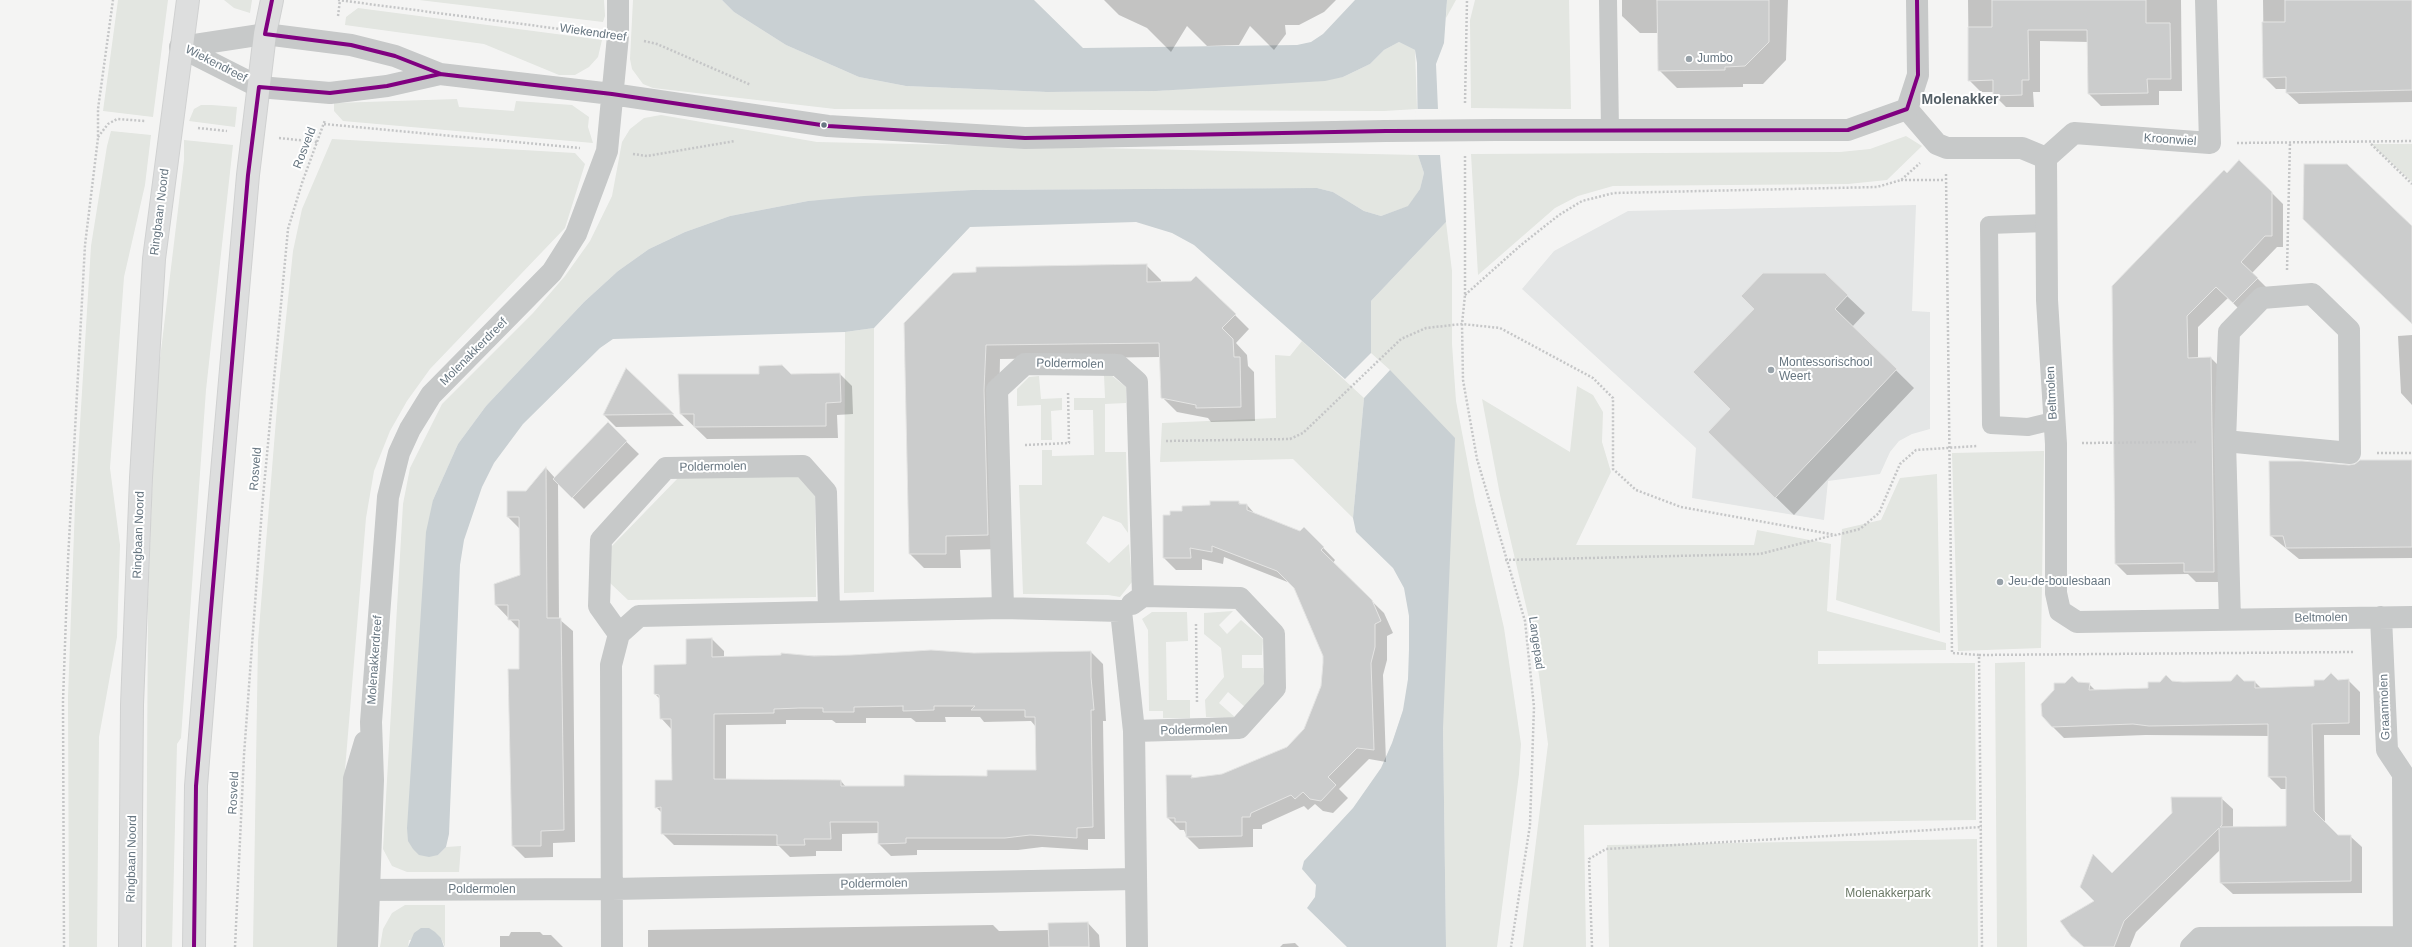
<!DOCTYPE html>
<html>
<head>
<meta charset="utf-8">
<style>
  body { margin:0 }
  canvas { display:block; background:#f4f4f3 }
</style>
</head>
<body>
<canvas width="2412" height="947"></canvas>
<script>
const ctx = document.querySelector('canvas').getContext('2d');
ctx.lineJoin = 'round';
function fill(path, color) { ctx.fillStyle = color; ctx.fill(path, 'evenodd'); }
const shape = rows => new Path2D(rows.map(r => 'M' + r).join(''));
function stroke(path, color, width, dash) { ctx.strokeStyle = color; ctx.lineWidth = width; ctx.lineCap = dash ? 'butt' : 'round'; ctx.setLineDash(dash || []); ctx.stroke(path); }
function label(font, color, halo, rows, align = 'center') {
  ctx.font = font + ' Arial,sans-serif'; ctx.lineWidth = 4; ctx.setLineDash([]); ctx.textBaseline = 'middle'; ctx.strokeStyle = halo; ctx.fillStyle = color; for (const [text, x, y, turn = 0] of rows) {
    ctx.save(); ctx.translate(x, y); ctx.rotate((+turn || 0) * Math.PI / 180); ctx.textAlign = isNaN(turn) ? turn : align; if (halo) ctx.strokeText(text, 0, 0); ctx.fillText(text, 0, 0); ctx.restore();
  }
}
const built = shape([
  [1916,205,1912,311,1930,312,1930,429,1912,434,1899,441,1890,452,1880,474,1828,481,1824,520,1692,498,1696,448,1522,289,1554,251,1628,211]
]);
const green = shape([
  [118,0,168,0,153,117,103,111],
  [224,0,252,0,250,13,234,8],
  [419,0,604,0,605,16,603,22],
  [633,0,722,0,734,12,786,45,859,77,906,86,1047,92,1156,91,1343,77,1370,64,1384,50,1399,42,1415,50,1417,109,1384,111,835,109,653,88,643,84,632,69,630,59],
  [1447,0,1456,0,1446,18],
  [1475,0,1569,0,1571,109,1471,108,1470,20],
  [358,8,602,40,598,57,589,67,575,75,559,75,484,44,345,25,346,17],
  [457,99,459,107,514,111,516,101,572,105,589,117,588,127,593,143,343,121,334,111,334,103],
  [212,105,237,107,235,127,189,121,194,109,201,105],
  [661,115,817,142,1418,155,1424,173,1420,189,1409,206,1381,216,1364,211,1333,192,1317,188,972,190,808,201,730,216,685,232,649,249,618,271,584,302,486,406,458,444,433,500,438,855,446,847,461,846,459,872,407,872,392,866,383,849,403,504,410,468,442,404,533,313,565,276,590,241,612,196,622,142,630,129,644,118],
  [111,131,151,135,145,185,124,277,110,468,120,545,117,637,99,737,97,947,69,947,68,697,75,505,91,246,107,146],
  [1906,136,1922,146,1887,180,1848,184,1613,186,1578,196,1555,208,1478,275,1471,154,1840,152,1870,149],
  [332,139,575,153,585,164,565,228,430,369,407,401,390,431,374,471,366,518,342,806,339,947,253,947,258,641,278,395,293,251,302,209],
  [184,140,233,145,206,390,181,738,177,744,172,947,146,947,148,601,156,392,184,160],
  [2371,144,2412,144,2412,182],
  [1446,222,1452,271,1452,344,1456,401,1475,501,1504,628,1521,744,1519,774,1497,947,1446,947,1443,728,1390,370,1371,353,1371,301],
  [874,328,874,592,844,593,845,332],
  [1302,341,1364,398,1353,518,1293,459,1160,462,1162,423,1276,418,1275,355,1290,356],
  [1104,375,1111,375,1126,387,1126,403,1105,404,1105,452,1126,452,1128,533,1121,523,1103,516,1086,543,1109,563,1129,544,1132,582,1120,597,1108,595,1023,594,1019,485,1042,485,1042,450,1052,450,1052,456,1094,455,1093,410,1074,410,1074,398,1105,398],
  [1039,376,1041,399,1062,398,1062,410,1051,411,1052,440,1041,440,1041,405,1017,406,1017,389,1029,377],
  [1577,386,1593,395,1603,412,1602,442,1611,472,1576,545,1754,545,1757,530,1831,544,1827,611,1946,643,1946,650,1818,651,1818,664,1975,663,1976,820,1584,825,1586,947,1523,947,1548,744,1539,675,1530,623,1500,495,1482,399,1570,452],
  [2044,451,2041,648,1958,651,1952,453],
  [1937,474,1940,633,1836,600,1842,529,1881,520,1900,478],
  [800,475,815,488,816,597,628,600,609,582,611,547,678,478],
  [1233,611,1219,625,1227,634,1241,620,1263,639,1262,655,1242,655,1242,668,1263,668,1265,685,1245,707,1228,692,1219,703,1236,718,1206,717,1205,700,1224,677,1221,648,1204,634,1204,613],
  [1152,612,1187,612,1188,641,1166,642,1167,700,1190,700,1190,718,1163,718,1163,711,1149,711,1148,630,1142,619],
  [2025,662,2027,947,1997,947,1995,663],
  [1977,839,1978,947,1609,947,1607,845],
  [405,905,445,905,445,947,441,938,409,940,408,947,380,947,383,929,392,913]
]);
const water = shape([
  [722,0,1034,0,1083,48,1297,45,1311,42,1323,34,1355,0,1447,0,1444,43,1436,64,1440,155,1446,222,1371,301,1371,353,1345,379,1194,245,1172,233,1136,222,970,227,874,328,845,332,613,339,600,348,523,424,494,463,482,487,464,540,460,565,449,834,446,847,438,855,429,857,419,855,413,849,408,841,407,828,426,532,433,500,458,444,486,406,584,302,618,271,649,249,685,232,730,216,808,201,864,196,972,190,1317,188,1333,192,1364,211,1381,216,1408,206,1420,189,1424,173,1418,155,1417,63,1415,50,1399,42,1384,50,1370,64,1343,77,1325,81,1156,91,1047,92,906,86,859,77,786,45,734,12],
  [1390,370,1455,438,1443,728,1446,947,1347,947,1307,908,1315,897,1316,885,1302,869,1304,861,1353,808,1381,768,1392,743,1403,710,1408,679,1409,649,1409,616,1404,588,1393,568,1356,532,1353,518,1364,398],
  [421,928,429,928,435,932,441,938,444,947,408,947,414,933]
]);
const pier = shape([
  [1415,109,1440,109,1442,155,1416,155]
]);
const shadow = shape([
  [1104,0,1336,0,1324,12,1299,25,1285,25,1286,34,1274,50,1250,26,1239,45,1207,46,1187,26,1171,52,1147,28,1119,15],
  [1622,0,1788,0,1786,60,1763,84,1743,84,1743,87,1677,88,1659,70,1659,33,1640,33,1622,16],
  [1968,0,2181,0,2182,91,2159,91,2159,105,2101,106,2089,94,2089,42,2040,41,2040,92,2033,92,2034,107,2006,107,1994,95,1994,92,1981,92,1969,80],
  [2263,0,2412,0,2412,102,2299,104,2287,93,2287,89,2276,89,2264,77],
  [2227,174,2272,193,2283,204,2283,247,2277,247,2252,273,2268,289,2244,314,2228,298,2198,327,2198,358,2211,358,2222,369,2225,582,2196,582,2188,574,2127,575,2116,564],
  [1146,265,1161,280,1161,282,1235,315,1249,329,1236,343,1247,355,1248,366,1254,372,1255,421,1211,422,1208,418,1177,412,1162,397,1161,357,1000,359,999,406,1002,549,960,550,961,568,924,568,910,554,905,324],
  [1847,296,1865,313,1852,327,1914,388,1794,515,1709,432],
  [2412,335,2412,405,2401,393,2398,336],
  [626,370,673,415,684,426,616,427,604,415],
  [840,374,852,386,853,414,837,415,838,438,707,439,681,414,760,375],
  [608,424,639,454,584,509,558,483,559,619,573,631,575,842,553,843,553,857,525,858,513,846,520,670,520,630,496,605,521,576,520,529,508,517,546,468,555,478],
  [2412,460,2412,558,2299,559,2271,536,2270,462,2349,466],
  [1238,502,1242,505,1247,505,1256,515,1300,532,1304,528,1335,560,1333,563,1384,613,1393,633,1387,636,1387,660,1383,675,1386,762,1369,759,1339,789,1348,798,1333,813,1323,811,1315,804,1308,810,1304,806,1262,825,1262,829,1253,829,1253,847,1199,849,1187,837,1184,830,1180,830,1168,818,1191,776,1194,779,1222,775,1287,748,1305,730,1322,686,1324,656,1295,588,1290,583,1224,557,1223,564,1202,559,1202,570,1176,570,1164,558,1171,516,1183,511],
  [712,639,724,651,724,657,1091,652,1103,664,1106,721,1103,721,1105,839,1088,839,1088,850,1042,847,1018,850,917,850,917,855,891,856,879,844,879,833,842,834,842,851,816,851,816,856,790,857,779,846,674,845,662,833,662,813,656,807,674,781,672,730,661,718,661,700,655,694,687,665],
  [945,717,980,717,984,722,1031,721,1036,727,1037,771,905,787,846,787,841,781,726,780,726,725,786,724,786,720,832,720,836,723,866,723,866,718,911,718,916,722,946,722],
  [2348,680,2360,692,2360,735,2324,735,2325,823,2338,836,2350,836,2362,847,2362,893,2233,894,2221,883,2221,849,2136,932,2130,947,2084,947,2072,935,2112,875,2221,798,2233,809,2233,828,2287,827,2287,789,2281,789,2269,777,2269,736,2146,735,2064,738,2052,726,2078,683,2089,684,2096,691,2149,689,2172,682,2255,682,2262,689,2315,687,2337,681],
  [1088,923,1099,935,1100,947,648,947,648,930,993,925,999,931,1050,930],
  [511,932,540,932,543,935,551,935,563,947,500,947,500,936,509,936],
  [1295,943,1299,947,1280,947,1283,944]
]);
const building = shape([
  [1657,0,1769,0,1769,42,1745,66,1725,67,1725,70,1658,71,1657,0],
  [1992,0,2146,0,2146,23,2170,23,2171,79,2147,79,2148,93,2088,94,2087,30,2028,30,2029,80,2022,80,2022,95,1993,96,1993,80,1968,81,1968,27,1992,27,1992,0],
  [2285,0,2412,0,2412,90,2286,93,2286,77,2263,78,2262,22,2285,22,2285,0],
  [2239,160,2272,192,2272,236,2265,236,2241,262,2258,278,2233,303,2216,287,2187,316,2188,358,2211,357,2214,572,2184,572,2184,563,2115,564,2112,286,2224,170,2227,173,2239,160],
  [2304,164,2347,164,2412,226,2412,324,2303,219,2304,164],
  [1147,264,1147,282,1191,281,1196,276,1236,314,1222,328,1233,339,1234,357,1240,357,1241,407,1196,408,1196,405,1161,398,1159,343,986,345,984,390,988,535,946,536,946,554,909,554,904,323,953,273,976,272,976,267,1147,264],
  [1763,273,1825,273,1848,295,1835,309,1897,369,1775,498,1708,432,1730,409,1693,372,1754,309,1741,296,1763,273],
  [782,365,791,374,840,373,841,402,826,403,826,426,694,427,694,414,680,414,678,374,759,374,759,366,782,365],
  [626,368,674,414,603,415,626,368],
  [608,422,627,441,572,498,553,479,608,422],
  [2360,460,2412,460,2412,547,2286,548,2283,536,2270,536,2269,461,2302,461,2349,465,2355,464,2360,460],
  [546,467,547,618,561,618,564,830,541,831,541,846,512,846,508,669,519,669,519,620,508,620,508,605,495,605,494,584,520,575,519,517,507,517,507,491,526,491,546,467],
  [1210,501,1239,501,1239,504,1247,504,1247,510,1300,531,1304,527,1324,547,1321,550,1372,600,1381,621,1375,624,1375,647,1371,663,1374,750,1357,748,1328,777,1336,785,1321,801,1310,799,1303,792,1295,799,1291,795,1251,813,1250,817,1242,817,1242,836,1186,837,1186,822,1175,822,1175,818,1167,818,1166,775,1192,775,1191,778,1222,774,1287,747,1304,729,1321,686,1323,663,1323,656,1294,588,1277,571,1212,546,1212,552,1190,548,1191,558,1163,558,1163,515,1170,515,1170,511,1182,511,1182,506,1210,505,1210,501],
  [712,638,712,657,781,655,781,653,814,656,851,655,931,650,974,653,1091,651,1091,677,1094,710,1091,710,1093,827,1077,828,1077,838,1030,835,1005,838,906,838,906,843,878,844,878,822,830,822,831,839,804,839,805,845,777,845,777,835,661,834,661,807,655,808,655,780,672,780,671,719,660,719,659,695,654,694,654,665,686,664,686,639,712,638],
  [903,706,903,711,934,710,934,706,975,706,971,710,1025,710,1025,717,1035,717,1036,770,987,770,987,776,904,775,904,786,841,786,841,780,714,779,714,714,774,713,774,709,799,708,823,708,823,712,854,712,854,707,903,706],
  [2331,673,2338,680,2349,679,2349,723,2312,724,2314,811,2338,835,2351,835,2351,881,2220,883,2219,828,2124,921,2114,947,2084,947,2071,936,2060,921,2094,901,2080,887,2093,854,2112,873,2172,813,2171,797,2222,797,2222,825,2220,827,2286,826,2286,777,2268,777,2268,724,2149,726,2133,724,2052,727,2042,716,2041,704,2054,690,2054,683,2065,683,2072,676,2078,682,2090,683,2089,690,2148,688,2148,682,2160,682,2166,675,2172,681,2183,682,2231,681,2237,674,2244,681,2255,681,2255,688,2314,686,2314,680,2324,680,2331,673],
  [1088,922,1089,947,1049,947,1048,923,1088,922]
]);
const path = shape([
  [338,0,591,33],
  [338,16,340,0],
  [644,41,657,44,751,85],
  [1465,103,1467,0],
  [324,124,580,148],
  [198,128,227,131],
  [98,137,108,124,117,119,145,121],
  [279,138,317,142],
  [2237,143,2412,141],
  [2371,144,2412,184],
  [633,154,647,156,735,141],
  [1465,156,1465,295,1462,324,1463,380,1477,459,1525,621,1534,707,1530,825,1511,947],
  [1946,174,1952,653,1979,655,1982,947],
  [1901,180,1945,180],
  [2287,270,2290,142],
  [1465,295,1521,245,1559,215,1582,201,1614,193,1877,187,1901,180,1920,163],
  [1166,441,1290,439,1303,433,1401,339,1426,328,1462,324,1500,328,1593,378,1613,398,1613,469,1636,490,1681,507,1836,535,1860,529,1879,513,1900,464,1916,450,1977,446],
  [2082,443,2197,442],
  [1025,445,1069,443,1068,391],
  [2377,453,2412,453],
  [1505,560,1760,554,1834,535],
  [1196,624,1197,703],
  [1979,655,2355,652],
  [64,947,63,701,68,560,85,245,98,138,98,109,113,0],
  [235,947,244,755,262,508,288,229,302,183,325,120],
  [1592,947,1589,859,1606,849,1982,827]
]);
const service = shape([
  [1608,0,1610,130],
  [2046,223,1989,225,1991,425,2028,427,2053,421]
]);
const minor = shape([
  [1907,109,1937,144,1947,148,2022,148,2046,158,2047,300,2056,444,2056,593,2060,611,2077,622,2412,617],
  [2046,158,2074,133,2210,143,2206,0],
  [2312,294,2349,330,2350,453,2225,441,2229,332,2262,298,2312,294],
  [2225,441,2230,619],
  [1132,604,1143,596,1240,598,1274,634,1275,688,1239,728,1134,731],
  [1003,608,997,390,1025,364,1118,365,1137,382,1143,596],
  [2381,617,2387,750,2403,774,2404,947],
  [619,634,599,606,601,540,666,468,803,466,826,492,829,611],
  [351,890,612,889,1136,879],
  [612,947,611,665,619,634,639,616,1003,608,1121,611,1134,731,1137,947],
  [2191,947,2200,938,2412,937]
]);
const tertiary = shape([
  [180,47,265,34,351,45,395,56,440,74,612,94,828,126,1025,138,1386,131],
  [180,47,259,87,330,93,387,86,440,74],
  [1496,130,1848,130,1907,109,1918,75,1917,0],
  [348,947,354,779,365,742],
  [367,947,373,780,371,722,388,497,399,453,410,429,431,395,552,272,576,234,607,151,618,36,618,0]
]);
const primary = shape([
  [130,947,132,705,141,478,154,259,188,0],
  [194,947,196,786,211,598,248,175,265,34,272,0]
]);
const tertiaryBridge = shape([
  [1386,131,1496,130]
]);
const bus1 = shape([
  [272,0,265,34,351,45,395,56,441,74],
  [194,947,196,786,248,175,259,87,330,93,387,86,440,74,612,94,828,126,1025,138,1386,131,1848,130,1907,109,1918,75,1917,0]
]);
const markers = [
  [1689,59,4,"#98a2a9"],
  [824,125,3.5,"#677681"],
  [1771,370,4,"#98a2a9"],
  [2000,582,4,"#98a2a9"]
];
const streetNames = [
  ["Wiekendreef",593,33,8],
  ["Wiekendreef",216,64,27],
  ["Kroonwiel",2170,140,4],
  ["Rosveld",305,148,-69],
  ["Ringbaan Noord",160,212,-83],
  ["Molenakkerdreef",474,352,-45],
  ["Poldermolen",1070,364,1],
  ["Beltmolen",2052,393,-93],
  ["Poldermolen",713,467,-1],
  ["Rosveld",256,469,-85],
  ["Ringbaan Noord",139,535,-88],
  ["Beltmolen",2321,618,-1],
  ["Langepad",1536,643,82],
  ["Molenakkerdreef",375,660,-86],
  ["Graanmolen",2385,707,-92],
  ["Poldermolen",1194,730,-2],
  ["Rosveld",234,793,-87],
  ["Ringbaan Noord",132,859,-89],
  ["Poldermolen",874,884,-1],
  ["Poldermolen",482,890]
];
const poiNames = [
  ["Jumbo",1697,59],
  ["Montessorischool",1779,363],
  ["Weert",1779,377],
  ["Jeu-de-boulesbaan",2008,582]
];
const parkNames = [
  ["Molenakkerpark",1888,894]
];
const quarterNames = [
  ["Molenakker",1960,100]
];
fill(built, '#e4e6e6');
fill(green, '#e3e6e1');
fill(water, '#c9d0d3');
fill(pier, '#f4f4f3');
fill(shadow, '#0003');
fill(building, '#cbcccc');
stroke(building, '#e4e4e3', 1);
stroke(primary, '#d0d1d1', 24);
stroke(path, '#c5c6c7', 2.5, [2, 2]);
stroke(service, '#c7c9c9', 18);
stroke(minor, '#c7c9c9', 22);
stroke(tertiary, '#c7c9c9', 22);
stroke(primary, '#dddede', 22);
stroke(tertiaryBridge, '#c7c9c9', 22);
stroke(bus1, '#800080', 4);
for (const [x, y, r, color] of markers) { const dot = new Path2D(); dot.arc(x, y, r, 0, 2 * Math.PI); ctx.fillStyle = color; ctx.fill(dot); stroke(dot, '#fff', 1.5); }
label('12px', '#677681', '#fff', streetNames);
label('12px', '#677681', '#fff', poiNames, 'left');
label('12px', '#6a7865', '#fff', parkNames);
label('bold 14px', '#545f66', '#fff', quarterNames);
</script>
</body>
</html>
